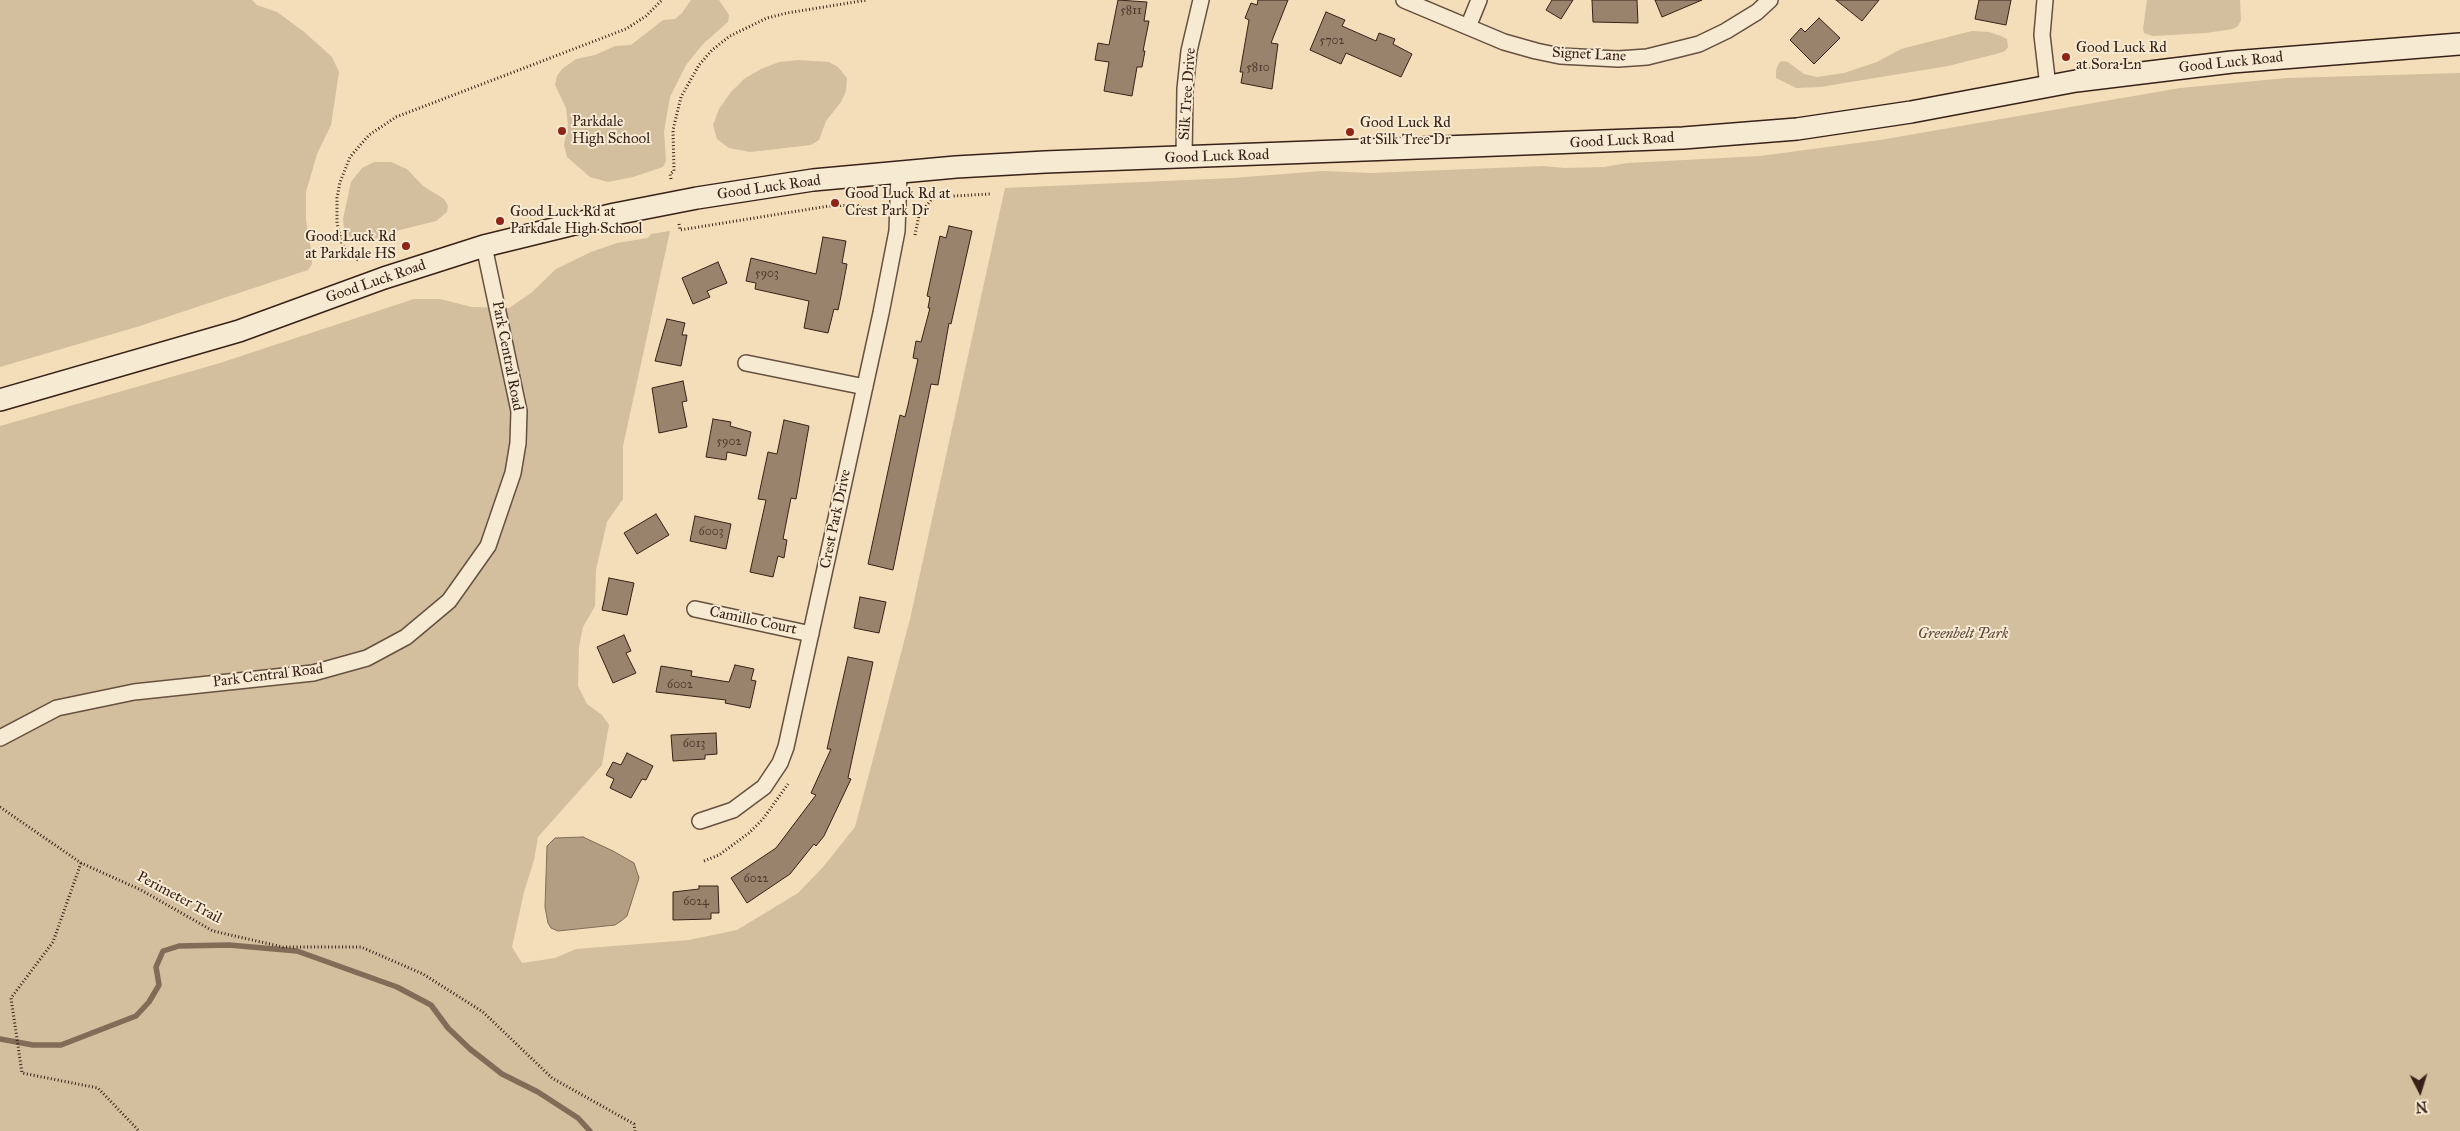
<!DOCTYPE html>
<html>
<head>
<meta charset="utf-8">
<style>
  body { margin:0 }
  #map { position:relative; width:2460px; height:1131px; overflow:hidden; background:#f3deb9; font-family:"IM FELL Great Primer",serif }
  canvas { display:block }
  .north { position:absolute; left:2395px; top:1066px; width:50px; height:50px; -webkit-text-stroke:4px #f7ead2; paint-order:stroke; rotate:175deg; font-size:14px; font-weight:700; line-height:20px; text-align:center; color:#372118 }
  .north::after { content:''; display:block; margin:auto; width:18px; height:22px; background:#372118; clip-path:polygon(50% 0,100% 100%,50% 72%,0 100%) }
</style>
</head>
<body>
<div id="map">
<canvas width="2460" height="1131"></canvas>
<div class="north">N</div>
</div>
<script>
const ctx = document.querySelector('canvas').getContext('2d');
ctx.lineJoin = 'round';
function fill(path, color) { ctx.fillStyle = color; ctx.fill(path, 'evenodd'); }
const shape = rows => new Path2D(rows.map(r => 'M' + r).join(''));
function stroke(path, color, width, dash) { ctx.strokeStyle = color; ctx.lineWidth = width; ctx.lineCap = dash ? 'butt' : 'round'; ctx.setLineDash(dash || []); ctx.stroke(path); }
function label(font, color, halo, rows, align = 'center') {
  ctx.font = font + ' "IM FELL Great Primer",serif'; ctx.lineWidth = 4; ctx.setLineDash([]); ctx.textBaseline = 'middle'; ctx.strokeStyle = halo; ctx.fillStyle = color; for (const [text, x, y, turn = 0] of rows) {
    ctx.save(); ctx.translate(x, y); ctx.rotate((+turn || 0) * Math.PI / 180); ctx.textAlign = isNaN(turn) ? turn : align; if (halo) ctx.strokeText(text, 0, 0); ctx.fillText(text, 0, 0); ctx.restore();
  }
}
const green = shape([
  [0,0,252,0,257,5,277,12,303,31,332,57,339,72,331,125,317,154,306,192,306,220,312,256,312,264,308,270,140,326,0,367],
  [691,0,719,0,729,15,728,22,703,44,686,65,670,97,664,132,666,161,663,167,633,177,608,182,590,177,567,157,564,145,568,125,566,108,555,85,557,76,562,69,576,59,595,55,615,46,631,45,663,20,675,19,682,13],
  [2147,0,2240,0,2241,20,2238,26,2233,29,2206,33,2153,36,2144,33,2143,29],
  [1972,31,1989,32,2001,36,2007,39,2008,47,2005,51,1996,54,1948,66,1820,87,1796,88,1776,78,1776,70,1779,63,1782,61,1788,62,1804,74,1817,77,1844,73,1877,62,1901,49],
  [798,60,829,62,838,67,847,78,846,91,841,102,826,121,819,140,811,145,750,152,729,148,717,139,713,125,719,109,731,92,744,79,761,69,779,62],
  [2460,73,2460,1131,0,1131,0,426,220,363,414,299,440,299,472,307,509,308,531,293,556,269,591,252,617,243,648,238,651,234,670,231,623,446,623,499,607,522,596,570,595,606,583,627,579,647,578,686,587,704,602,715,609,725,602,765,538,837,534,860,524,892,512,947,522,963,555,958,576,949,689,940,737,930,798,893,823,867,855,827,910,619,1005,188,1233,178,1322,171,1371,173,1544,166,1564,168,1604,167,1628,163,1760,156,1880,140,2180,88,2287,78],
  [374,162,391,162,407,169,423,186,444,199,448,206,447,212,436,221,388,233,369,242,356,241,350,237,344,229,343,219,351,182,362,168]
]);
const water = shape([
  [583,837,613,851,634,863,639,878,627,916,621,921,615,925,558,931,551,928,548,923,545,907,547,846,555,838,583,837]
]);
const stream = shape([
  [0,1039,33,1045,61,1045,136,1016,149,1002,159,985,156,967,163,951,179,946,229,945,297,951,397,987,431,1005,448,1028,470,1049,502,1074,538,1092,578,1118,590,1131]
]);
const building = shape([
  [1118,0,1147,2,1144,21,1149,21,1143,51,1145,51,1142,67,1137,67,1132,96,1104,91,1109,62,1095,60,1098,43,1109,45,1118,0],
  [1258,0,1288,0,1271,43,1278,44,1272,89,1241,83,1243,72,1240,72,1249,20,1245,18,1251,3,1257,5,1258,0],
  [1552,0,1573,0,1561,19,1546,10,1552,0],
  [1592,0,1637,0,1638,23,1593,22,1592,0],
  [1655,0,1702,0,1662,17,1655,0],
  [1836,0,1879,0,1862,21,1836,0],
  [1979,0,2011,0,2006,25,1975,19,1979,0],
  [1326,12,1345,20,1342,26,1376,41,1379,33,1395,39,1393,44,1412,54,1401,77,1346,53,1341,64,1310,50,1326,12],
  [1819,18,1840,38,1814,64,1790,40,1801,28,1805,32,1819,18],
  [949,226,972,231,951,324,949,323,938,385,931,384,893,570,868,564,900,415,905,417,908,405,918,359,913,358,916,341,921,342,930,308,928,308,930,297,927,296,940,236,946,238,949,226],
  [823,237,846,241,842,263,847,264,841,296,838,310,834,309,828,333,804,328,809,301,755,289,756,283,746,281,751,258,816,274,823,237],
  [718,262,727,283,707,291,710,297,693,304,682,278,718,262],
  [667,319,685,323,682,335,687,335,681,366,655,361,667,319],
  [683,381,687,401,682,402,687,427,659,433,652,388,683,381],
  [713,419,731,422,730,426,751,432,746,456,727,452,726,460,706,457,713,419],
  [784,420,809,426,796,499,791,498,783,539,787,540,784,558,778,556,773,577,750,572,766,500,758,499,768,452,777,454,784,420],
  [656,514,669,535,637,554,624,533,656,514],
  [695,516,731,524,726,549,690,541,695,516],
  [609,578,634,583,627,615,602,610,609,578],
  [860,597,886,602,879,633,854,628,860,597],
  [624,635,631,651,626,653,636,673,613,683,597,647,624,635],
  [848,657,873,662,848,778,851,779,824,836,816,846,814,844,790,874,747,903,731,878,776,848,816,795,811,793,831,749,827,749,848,657],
  [735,665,754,669,751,680,756,681,750,708,725,703,726,700,656,692,661,666,692,671,691,676,729,682,735,665],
  [716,733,717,754,705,755,705,759,673,761,671,735,716,733],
  [627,753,653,766,646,780,642,779,631,798,610,788,614,779,606,775,613,762,621,765,627,753],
  [699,886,718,886,719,913,711,913,711,919,673,920,673,892,699,889,699,886]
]);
const path = shape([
  [671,179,670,174,674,171,673,130,681,97,699,65,712,50,730,36,767,18,787,13,867,0],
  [679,224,680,230,829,206,857,205,871,213,877,207],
  [915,235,919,215,931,200,937,197,990,194],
  [358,260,347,254,342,244,337,223,337,198,340,182,350,157,369,135,396,117,626,29,646,16,662,0],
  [0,807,81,863,141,890,213,931,283,947,361,947,423,974,483,1012,552,1078,634,1124,635,1131],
  [704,861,719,855,749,833,763,819,788,784],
  [81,863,53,942,11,998,22,1073,98,1088,139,1131]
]);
const street = shape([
  [1404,0,1504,42,1536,51,1560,56,1618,59,1647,57,1699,44,1726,31,1757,12,1770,0],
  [2045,0,2042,35,2048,87],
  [1468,27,1479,0],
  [1184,158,1185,89,1189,51,1201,0],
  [746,363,865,387],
  [695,609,811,634],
  [0,738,57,708,134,692,313,673,367,658,406,637,449,601,488,546,513,473,518,443,519,411,484,246],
  [700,821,733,810,764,787,780,763,786,747,881,313,897,231,899,173]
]);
const secondary = shape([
  [0,400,239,331,384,278,484,246,615,214,697,198,813,180,956,167,1045,162,1683,138,1797,129,1911,112,2076,81,2232,62,2460,44]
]);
const markers = [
  [2066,57,5,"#8f2418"],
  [562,131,5,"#8f2418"],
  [1350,132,5,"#8f2418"],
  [835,203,5,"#8f2418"],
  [500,221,5,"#8f2418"],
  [406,246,5,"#8f2418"]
];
const numberNames = [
  ["5811",1131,11],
  ["5702",1332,41],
  ["5810",1258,68],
  ["5903",767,274],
  ["5902",729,442],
  ["6003",711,532],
  ["6002",680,685],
  ["6013",694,744],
  ["6022",756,879],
  ["6024",696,902]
];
const poiNames = [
  ["Good Luck Rd",2076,48],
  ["at Sora Ln",2076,65],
  ["Parkdale",572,122],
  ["High School",572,139],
  ["Good Luck Rd",1360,123],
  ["at Silk Tree Dr",1360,140],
  ["Good Luck Rd at",845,194],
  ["Crest Park Dr",845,211],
  ["Good Luck Rd at",510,212],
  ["Parkdale High School",510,229],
  ["Good Luck Rd",396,237,"right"],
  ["at Parkdale HS",396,254,"right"]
];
const streetNames = [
  ["Signet Lane",1589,55,3],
  ["Good Luck Road",2231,63,-6],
  ["Silk Tree Drive",1188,94,-86],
  ["Good Luck Road",1622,141,-3],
  ["Good Luck Road",1217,157,-2],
  ["Good Luck Road",769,188,-8],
  ["Good Luck Road",376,282,-19],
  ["Park Central Road",507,356,79],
  ["Crest Park Drive",836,519,-78],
  ["Camillo Court",753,621,12],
  ["Park Central Road",268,676,-7],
  ["Perimeter Trail",179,898,28]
];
const parkNames = [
  ["Greenbelt Park",1963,634]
];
fill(green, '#d3be9e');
fill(water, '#b39e82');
stroke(water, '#816c58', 1);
stroke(stream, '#816c58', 5.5);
fill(building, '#99836c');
stroke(building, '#372118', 1);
stroke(street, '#665040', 18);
stroke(secondary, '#372118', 24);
stroke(path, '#372118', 3, [1, 2.5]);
stroke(street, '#f7ead2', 15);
stroke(secondary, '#f7ead2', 21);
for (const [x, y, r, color] of markers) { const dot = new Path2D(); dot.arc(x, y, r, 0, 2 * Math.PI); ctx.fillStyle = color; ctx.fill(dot); stroke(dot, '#f7ead2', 2); }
label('12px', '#503a2d', null, numberNames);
label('15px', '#372118', '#f7ead2', poiNames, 'left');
label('15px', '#372118', '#f7ead2', streetNames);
label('italic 15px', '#5e483a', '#f7ead2', parkNames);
</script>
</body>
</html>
